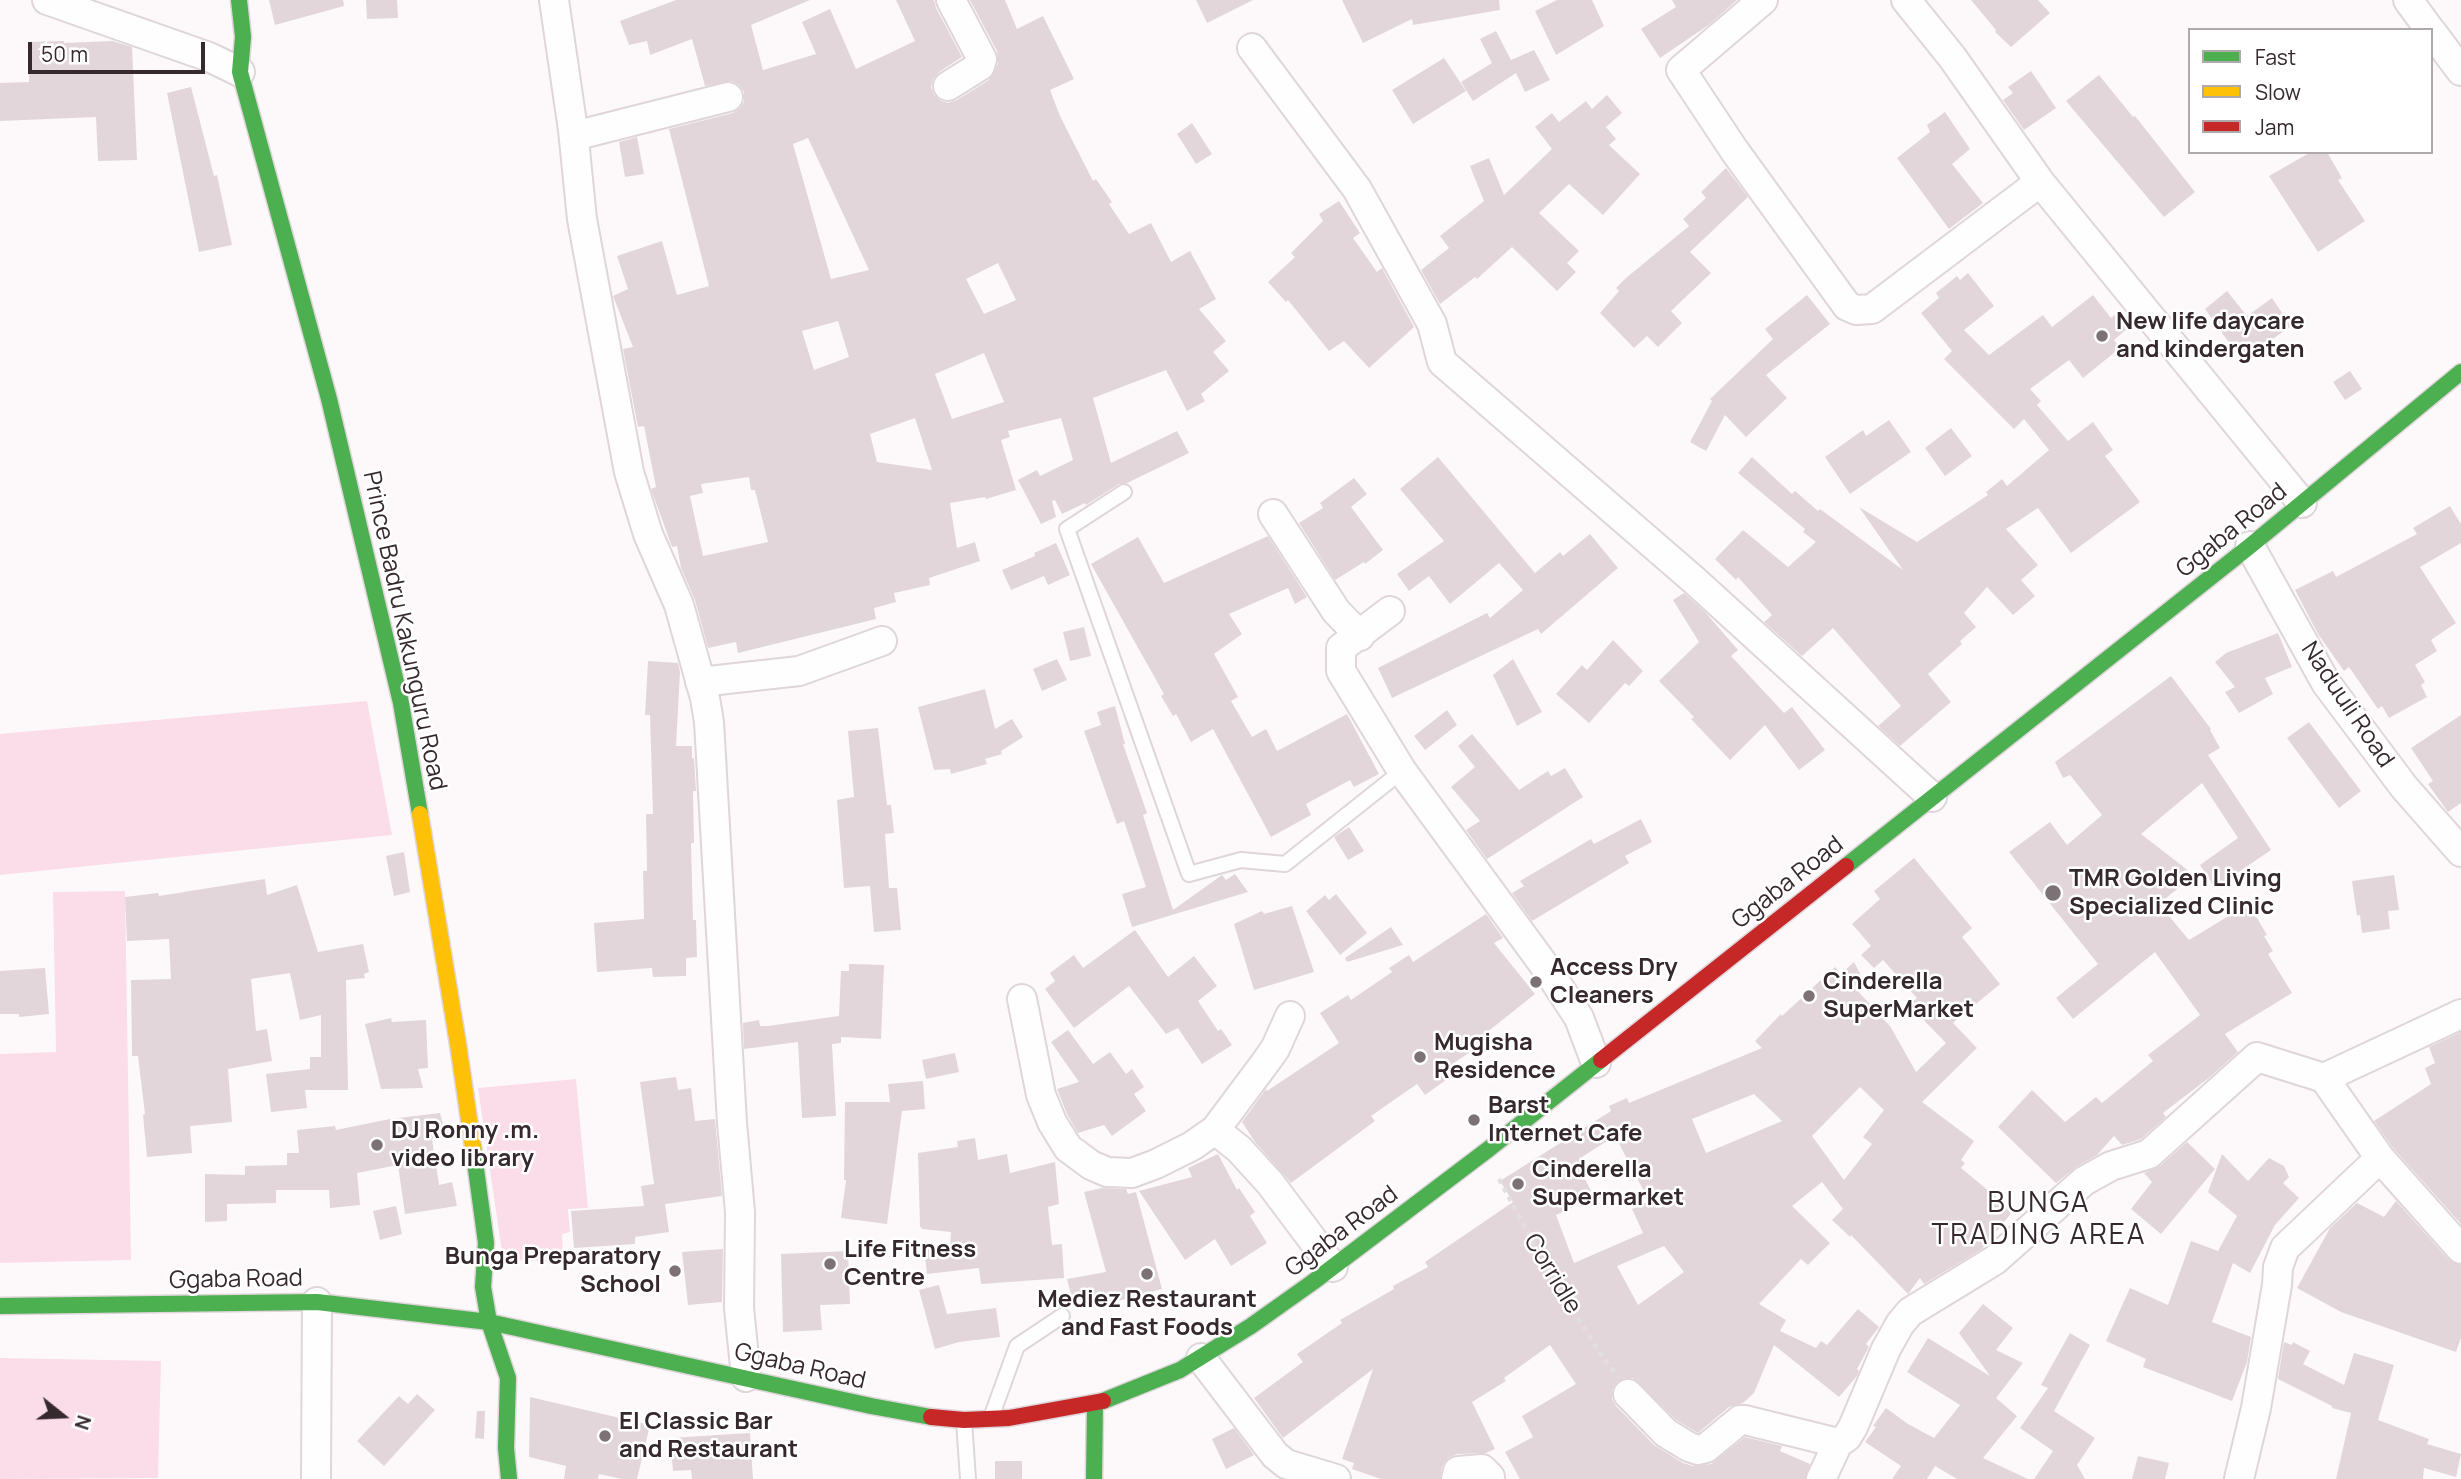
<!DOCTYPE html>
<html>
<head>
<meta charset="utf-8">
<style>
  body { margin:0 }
  #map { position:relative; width:2461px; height:1479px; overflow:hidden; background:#fdf9fb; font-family:Manrope,sans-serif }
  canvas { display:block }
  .legend { position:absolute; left:2188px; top:28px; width:245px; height:126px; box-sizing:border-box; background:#fff; border:2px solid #afa9ab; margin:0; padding:9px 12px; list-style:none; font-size:21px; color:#36292e }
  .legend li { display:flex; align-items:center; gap:14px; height:35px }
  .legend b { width:35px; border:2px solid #afa9ab }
  .north { position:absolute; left:28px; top:1381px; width:70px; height:70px; -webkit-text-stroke:5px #fff; paint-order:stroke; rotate:108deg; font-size:19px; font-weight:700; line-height:28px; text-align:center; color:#36292e }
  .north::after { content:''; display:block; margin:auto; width:24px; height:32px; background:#36292e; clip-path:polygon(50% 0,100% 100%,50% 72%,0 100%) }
  .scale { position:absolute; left:28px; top:42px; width:177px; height:32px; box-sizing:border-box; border:4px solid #36292e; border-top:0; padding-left:9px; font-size:21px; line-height:24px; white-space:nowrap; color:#36292e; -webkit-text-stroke:5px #fff; paint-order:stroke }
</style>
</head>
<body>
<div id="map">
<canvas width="2461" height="1479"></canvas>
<ul class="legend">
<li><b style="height:9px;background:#4caf50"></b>Fast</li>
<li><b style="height:9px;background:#ffc107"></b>Slow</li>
<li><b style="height:9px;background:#c62828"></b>Jam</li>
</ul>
<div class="north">N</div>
<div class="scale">50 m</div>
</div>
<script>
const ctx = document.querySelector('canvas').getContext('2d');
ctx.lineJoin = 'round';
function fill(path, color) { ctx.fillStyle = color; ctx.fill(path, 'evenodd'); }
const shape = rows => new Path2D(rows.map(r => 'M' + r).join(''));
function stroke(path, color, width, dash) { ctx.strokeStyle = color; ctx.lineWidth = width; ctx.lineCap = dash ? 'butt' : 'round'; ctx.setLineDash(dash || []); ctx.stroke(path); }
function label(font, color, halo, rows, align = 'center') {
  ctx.font = font + ' Manrope,sans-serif'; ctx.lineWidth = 5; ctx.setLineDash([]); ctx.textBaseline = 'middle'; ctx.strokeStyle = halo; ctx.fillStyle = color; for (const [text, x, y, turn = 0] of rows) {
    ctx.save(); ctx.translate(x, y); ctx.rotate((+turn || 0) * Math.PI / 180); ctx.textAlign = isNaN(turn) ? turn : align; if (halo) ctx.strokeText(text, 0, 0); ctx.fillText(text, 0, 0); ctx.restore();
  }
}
const green = shape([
  [367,701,392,835,0,875,0,734],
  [125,891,131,1260,0,1263,0,1054,56,1052,53,892],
  [576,1079,588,1208,568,1209,570,1232,562,1234,563,1263,503,1259,478,1088],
  [0,1358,161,1361,158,1478,0,1479]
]);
const building = shape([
  [269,0,343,0,344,6,275,25],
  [366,0,397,0,398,18,367,19],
  [676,0,810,0,751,25,763,70,816,54,802,22,830,9,856,69,915,41,896,0,934,0,936,8,962,57,939,72,933,79,931,87,934,95,941,101,948,103,957,100,989,80,998,64,997,51,970,0,1005,0,1017,29,1043,16,1074,79,1050,90,1060,116,1093,181,1096,179,1112,202,1109,204,1129,234,1151,223,1171,262,1190,251,1216,299,1199,309,1226,341,1213,352,1229,371,1201,394,1205,401,1187,411,1166,370,1093,398,1111,463,1177,431,1189,453,1127,483,1119,484,1086,505,1085,503,1062,514,1055,500,1052,501,1056,517,1041,524,1018,480,1037,470,1040,476,1073,460,1061,418,1008,431,1010,437,1001,440,1016,490,986,499,985,497,950,503,957,548,975,542,980,561,929,578,930,585,894,593,896,602,874,608,876,619,738,653,736,642,708,648,695,600,681,568,677,546,672,547,651,489,656,487,644,426,638,427,623,349,633,347,613,296,628,289,617,256,662,241,677,295,709,286,669,129,733,113,740,108,744,102,744,92,739,85,732,81,705,86,692,39,650,55,647,41,629,45,620,21],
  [808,138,869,270,831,279,793,144],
  [998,263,1016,300,984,314,966,279],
  [838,321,849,357,814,370,802,331],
  [984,353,1004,402,952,419,935,374],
  [915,418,932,470,877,462,870,434],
  [749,477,751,490,755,490,768,542,703,556,690,496,703,493,701,484],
  [1196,0,1253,0,1207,23],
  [1342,0,1499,0,1500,10,1413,25,1412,19,1363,43],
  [1557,0,1592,0,1604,26,1556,55,1535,11],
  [1672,0,1737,0,1710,24,1660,58,1641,29,1676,7],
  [1971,0,2038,0,2050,13,2011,47,1995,32,1996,30],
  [1496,31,1511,60,1534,50,1550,80,1525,92,1516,73,1473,101,1461,82,1492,63,1480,39],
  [64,41,64,43,112,41,132,47,137,160,98,161,96,117,0,121,0,83,29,82,28,42],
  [1444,58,1466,91,1413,124,1392,90],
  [2031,71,2056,108,2024,130,2003,100,2013,93,2008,87],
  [2099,75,2133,117,2135,116,2195,192,2164,217,2066,101],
  [191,87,214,176,217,175,232,245,199,252,167,93],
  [1607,95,1622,113,1606,127,1616,139,1609,145,1640,174,1603,215,1569,184,1539,213,1579,251,1567,263,1576,272,1557,291,1512,247,1477,279,1475,277,1440,304,1421,270,1449,248,1440,236,1484,201,1470,166,1489,158,1504,195,1552,149,1535,127,1552,113,1559,122,1586,101,1592,109],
  [1945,112,1970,149,1952,164,1983,203,1949,229,1897,158,1930,132,1927,125],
  [1192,123,1212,154,1196,164,1177,134],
  [637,137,644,174,625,177,619,142],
  [2311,152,2327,152,2342,178,2338,180,2365,221,2318,252,2269,176],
  [1726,168,1748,197,1690,252,1711,273,1671,311,1682,323,1658,347,1647,336,1634,348,1600,313,1619,291,1616,288,1626,278,1689,226,1683,219,1706,198,1701,192],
  [1339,201,1360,233,1353,238,1377,272,1382,268,1414,327,1369,368,1344,341,1329,351,1288,300,1286,302,1268,282,1295,257,1291,253,1323,221,1319,214],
  [1968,273,1994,306,1964,330,1989,355,2043,315,2052,327,2093,295,2111,318,2117,313,2128,328,2114,340,2120,348,2083,378,2069,360,2030,389,2041,401,2037,405,2068,441,2093,422,2113,450,2105,456,2140,502,2071,553,2038,508,2006,529,2038,565,2021,580,2035,596,2013,615,1987,587,1964,613,1976,627,1960,641,1962,644,1928,674,1951,702,1900,746,1878,726,1901,706,1833,628,1802,656,1764,622,1772,615,1738,577,1736,580,1715,559,1743,530,1788,567,1816,542,1803,532,1805,529,1738,473,1752,457,1792,494,1795,491,1818,511,1820,509,1903,570,1859,507,1917,542,1988,495,1986,492,2002,479,2007,486,2049,450,2024,419,2014,429,1944,359,1952,351,1921,313,1939,298,1936,293,1957,276,1960,280],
  [2227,291,2247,316,2272,298,2291,326,2242,361,2205,309],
  [1807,295,1830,324,1766,375,1787,398,1746,437,1725,415,1706,451,1690,442,1712,401,1710,399,1773,339,1765,329],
  [2350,371,2362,389,2345,400,2333,382],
  [1889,420,1911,452,1850,494,1825,457,1863,430,1866,436],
  [1951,428,1972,456,1945,476,1925,448],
  [1438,457,1535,573,1560,552,1563,556,1590,534,1618,568,1541,634,1538,629,1392,698,1378,668,1487,613,1490,618,1523,590,1499,563,1450,604,1429,576,1409,591,1397,574,1444,541,1400,489],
  [1354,478,1367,494,1351,507,1383,550,1365,564,1364,562,1335,580,1299,523,1323,508,1320,503],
  [2450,506,2461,524,2461,543,2420,567,2456,623,2431,640,2437,651,2415,665,2425,682,2421,685,2427,697,2389,718,2382,706,2378,709,2349,667,2344,671,2318,634,2295,590,2333,571,2336,577,2417,534,2413,528],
  [1268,536,1307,597,1295,604,1288,588,1229,614,1242,634,1214,654,1238,697,1231,701,1252,737,1266,729,1277,751,1347,714,1379,774,1354,787,1350,780,1306,804,1311,815,1271,837,1213,729,1191,742,1176,714,1173,716,1161,696,1164,694,1091,564,1138,537,1164,583],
  [1056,543,1070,575,1048,585,1044,576,1011,590,1002,570,1035,556,1034,553],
  [1684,593,1705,612,1738,650,1731,656,1784,713,1792,707,1825,750,1799,770,1765,725,1730,760,1691,719,1694,717,1659,681,1699,642,1673,600],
  [1084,627,1091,656,1070,661,1063,632],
  [2278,633,2292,667,2265,678,2273,694,2239,713,2225,692,2235,687,2215,662,2226,653],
  [1613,640,1643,671,1629,686,1625,683,1589,723,1556,694,1582,665,1587,670],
  [1057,659,1067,680,1042,691,1033,669],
  [1513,659,1542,712,1517,726,1493,675],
  [648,661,678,663,680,672,676,746,692,746,692,758,694,758,696,791,693,791,694,843,691,843,693,920,696,920,697,957,686,958,686,976,653,977,652,968,597,972,594,923,644,919,643,871,647,871,646,814,653,814,650,715,645,715],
  [2171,676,2211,729,2210,730,2220,748,2208,755,2271,850,2215,888,2200,865,2238,838,2202,783,2141,834,2194,875,2159,904,2189,940,2245,906,2251,915,2254,913,2267,935,2264,936,2273,951,2268,954,2292,993,2225,1034,2238,1052,2210,1077,2163,1113,2166,1117,2141,1139,2122,1145,2114,1136,2097,1155,2076,1167,2056,1183,1998,1127,2032,1090,2065,1122,2096,1097,2102,1103,2153,1061,2148,1055,2200,1015,2155,952,2073,1019,2056,998,2098,964,2009,852,2050,822,2067,845,2102,815,2070,775,2063,778,2055,762],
  [985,689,995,729,1012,719,1023,737,1001,751,1002,754,985,759,987,764,951,774,950,769,934,770,918,707],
  [1115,706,1125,744,1123,744,1147,813,1143,815,1173,910,1222,875,1226,880,1235,874,1248,892,1132,927,1122,894,1146,887,1124,821,1117,824,1084,731,1101,725,1097,712],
  [1447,710,1457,725,1425,750,1414,736],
  [2461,715,2461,803,2448,812,2428,784,2433,781,2411,748],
  [2309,722,2361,791,2339,808,2287,738],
  [878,728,887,805,891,805,894,833,885,834,889,888,897,888,901,930,874,932,870,886,844,888,837,800,854,797,848,731],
  [1472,734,1519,790,1548,771,1551,776,1565,768,1583,797,1487,859,1466,830,1480,821,1451,787,1475,767,1458,746],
  [1641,819,1652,842,1625,856,1629,863,1532,921,1512,893,1524,886,1520,881,1591,839,1594,844],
  [1349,827,1364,851,1348,860,1334,837],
  [404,852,410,892,394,896,386,856],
  [1914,858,1972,928,1962,937,2000,984,1953,1023,1977,1048,1922,1102,1974,1141,1961,1160,1965,1163,1961,1168,2013,1211,1982,1249,1924,1284,1920,1278,1908,1294,1851,1235,1850,1237,1832,1220,1843,1209,1822,1182,1792,1206,1830,1243,1808,1265,1801,1259,1759,1304,1786,1320,1780,1331,1816,1348,1821,1341,1827,1345,1858,1309,1879,1327,1866,1344,1869,1347,1857,1369,1859,1371,1857,1376,1839,1397,1774,1345,1754,1393,1743,1403,1729,1407,1698,1433,1676,1420,1633,1378,1625,1378,1617,1382,1612,1390,1612,1399,1616,1406,1654,1445,1683,1463,1693,1466,1711,1464,1745,1437,1782,1446,1780,1451,1810,1464,1805,1479,1520,1479,1505,1452,1533,1437,1522,1416,1576,1384,1550,1345,1504,1378,1506,1381,1472,1402,1495,1449,1486,1453,1457,1454,1448,1458,1442,1467,1440,1479,1381,1479,1352,1469,1354,1463,1342,1459,1373,1369,1283,1438,1254,1398,1303,1362,1297,1354,1342,1323,1340,1320,1394,1289,1393,1286,1428,1267,1425,1262,1513,1202,1500,1181,1611,1111,1609,1106,1627,1098,1629,1103,1762,1048,1755,1041,1781,1014,1782,1016,1835,967,1841,974,1854,962,1863,979,1854,987,1890,1026,1916,1072,1946,1043,1909,1005,1917,998,1883,960,1874,968,1861,955,1871,946,1852,924,1880,899,1874,891],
  [1860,1087,1884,1110,1863,1137,1872,1144,1844,1180,1812,1136],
  [1754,1094,1782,1121,1706,1153,1692,1119],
  [1615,1136,1649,1201,1632,1209,1643,1233,1574,1263,1556,1215,1594,1197,1583,1175,1591,1170,1582,1157],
  [1664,1246,1684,1272,1638,1305,1617,1266],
  [2394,875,2399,910,2388,911,2390,929,2362,933,2360,915,2357,916,2352,881],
  [265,879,267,895,297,885,318,952,363,944,369,972,364,974,365,978,346,980,348,1090,305,1090,307,1108,271,1112,266,1074,310,1069,310,1057,321,1057,321,1015,300,1020,290,973,251,979,256,1031,267,1029,272,1061,228,1069,232,1122,190,1126,192,1153,147,1157,143,1115,145,1114,138,1056,132,1056,131,980,171,979,169,939,127,941,125,897,158,893,159,896],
  [1336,894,1367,933,1340,955,1306,911,1325,895,1329,900],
  [1292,906,1314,972,1254,990,1234,924,1262,911,1264,914],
  [1486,914,1503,938,1494,943,1535,994,1471,1045,1473,1050,1448,1067,1453,1075,1425,1095,1417,1084,1371,1116,1375,1121,1291,1183,1255,1142,1242,1122,1266,1089,1267,1091,1339,1043,1320,1013,1348,995,1351,1000,1392,972,1389,968,1409,955,1413,962],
  [1391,927,1403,945,1347,962,1345,958],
  [1135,930,1168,977,1194,956,1217,986,1198,1001,1218,1031,1221,1029,1232,1045,1202,1064,1178,1028,1166,1034,1129,986,1074,1028,1045,989,1055,981,1050,973,1074,955,1083,968],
  [849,964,884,965,881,1039,841,1037,841,1043,832,1044,836,1116,802,1118,798,1042,744,1049,743,1023,759,1020,760,1026,768,1026,839,1016,841,971,849,971],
  [45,968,49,1014,19,1017,19,1014,0,1014,0,971],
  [391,1018,392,1022,426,1020,428,1068,418,1069,423,1088,381,1089,365,1024],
  [1068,1030,1093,1064,1110,1052,1126,1074,1132,1069,1144,1087,1134,1094,1146,1111,1112,1136,1104,1125,1078,1133,1067,1114,1057,1089,1079,1082,1051,1042],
  [2461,1032,2461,1224,2393,1148,2374,1121,2431,1084,2425,1068,2435,1063,2429,1047],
  [955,1053,959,1072,926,1079,922,1060],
  [676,1077,678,1090,691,1088,695,1121,715,1119,722,1196,665,1204,669,1232,635,1237,635,1244,574,1248,571,1211,644,1206,641,1186,654,1184,640,1082],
  [923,1081,925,1109,902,1111,887,1224,841,1218,846,1180,844,1180,845,1102,890,1102,888,1084],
  [440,1113,446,1136,432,1139,439,1185,452,1182,457,1206,405,1214,398,1165,357,1173,360,1205,330,1208,329,1190,276,1190,276,1203,227,1204,227,1221,205,1222,205,1174,245,1175,245,1166,287,1165,287,1153,299,1153,297,1130,335,1126,336,1130,390,1119],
  [975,1138,978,1160,1007,1154,1010,1173,1055,1162,1059,1204,1048,1207,1052,1245,1062,1244,1064,1278,981,1284,979,1268,927,1274,924,1249,950,1248,951,1232,922,1229,920,1226,918,1153,958,1147,957,1141],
  [2187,1142,2215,1169,2161,1234,2131,1209,2152,1182,2144,1173,2160,1166],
  [1218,1154,1237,1190,1239,1188,1255,1212,1250,1216,1267,1243,1231,1266,1215,1239,1185,1260,1139,1191,1192,1177,1188,1168],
  [2222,1154,2248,1181,2269,1158,2284,1166,2289,1177,2283,1183,2299,1198,2275,1225,2250,1273,2233,1263,2212,1322,2251,1337,2247,1362,2232,1401,2143,1367,2146,1359,2106,1341,2130,1288,2168,1305,2191,1241,2218,1251,2237,1216,2208,1192],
  [1102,1188,1126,1189,1128,1194,1136,1192,1162,1289,1095,1307,1093,1296,1072,1299,1067,1279,1106,1272,1084,1192],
  [2396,1201,2449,1260,2461,1265,2461,1338,2456,1352,2341,1312,2297,1288,2330,1228,2357,1203,2384,1217],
  [396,1206,402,1234,380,1240,373,1211],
  [723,1249,722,1302,688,1305,682,1252],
  [848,1251,850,1304,820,1305,822,1330,783,1332,781,1254],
  [939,1285,947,1314,996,1308,1000,1337,959,1342,935,1349,919,1290],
  [1983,1304,2013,1328,1996,1350,2023,1363,1996,1398,2017,1416,1983,1458,2028,1479,1957,1479,1935,1466,1927,1479,1892,1479,1901,1466,1865,1442,1876,1427,1873,1426,1886,1408,1908,1424,1934,1438,1960,1405,1907,1372,1928,1338,1990,1376,1959,1333],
  [2070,1333,2090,1345,2054,1411,2095,1438,2077,1465,2085,1479,2034,1479,2053,1451,2020,1428,2048,1388,2041,1385],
  [2284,1342,2292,1345,2293,1342,2310,1351,2303,1364,2344,1385,2354,1353,2394,1365,2378,1420,2429,1439,2427,1444,2461,1454,2456,1477,2424,1468,2423,1479,2336,1479,2351,1413,2332,1408,2332,1406,2278,1379],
  [417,1394,435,1410,384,1466,357,1441,399,1396,408,1404],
  [530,1397,650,1425,637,1479,622,1479,599,1474,598,1479,564,1479,566,1466,529,1457],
  [477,1411,485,1411,484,1439,475,1438],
  [1234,1428,1254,1455,1226,1469,1212,1439],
  [750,1433,753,1479,692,1479,691,1470,673,1471,670,1438],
  [2138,1456,2169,1463,2165,1479,2132,1479],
  [995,1461,1022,1461,1022,1479,995,1479]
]);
const path = shape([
  [1499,1179,1543,1261,1603,1358,1617,1375]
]);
const lane = shape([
  [1124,492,1067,529,1189,874,1241,860,1285,864,1402,771],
  [992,1415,1017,1346,1062,1316],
  [964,1421,968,1479]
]);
const street = shape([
  [47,0,209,57,240,72],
  [554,0,573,130,582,219,629,472,648,534,679,605,705,698,709,722,732,1123,740,1212,739,1308,746,1377],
  [1763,0,1681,70,1734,150,1847,306,1856,310,1872,309,2040,182],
  [1906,0,1952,57,2040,182,2302,503],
  [2408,0,2430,30],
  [2431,31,2461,71],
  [1252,48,1357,189,1432,324,1442,362,1695,581,1932,797],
  [948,86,980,66,982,59,951,0],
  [574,136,728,97],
  [1273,514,1336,611,1360,636],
  [2250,546,2326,683,2404,787,2461,852],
  [1390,611,1341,648,1341,671,1402,771,1547,969,1579,1018,1596,1063],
  [700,682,799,671,882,641],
  [1022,999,1041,1095,1052,1122,1068,1148,1091,1165,1107,1172,1132,1173,1156,1164,1192,1146,1215,1130,1265,1063,1275,1049,1290,1016],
  [1215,1130,1239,1149,1270,1183,1333,1267],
  [2380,1158,2461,1249],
  [1201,1358,1275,1455,1286,1464,1336,1479],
  [1628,1394,1666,1433,1689,1447,1698,1450,1706,1448,1740,1420,1745,1420,1838,1443],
  [316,1479,317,1302],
  [1456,1479,1458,1471,1482,1469,1490,1477],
  [1821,1479,1838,1443,1847,1437,1853,1427,1886,1349,1900,1324,1910,1312,1995,1260,2084,1181,2111,1166,2149,1154,2257,1057,2324,1078],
  [2239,1479,2256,1408,2277,1285,2278,1267,2285,1248,2380,1158,2324,1078,2461,1014]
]);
const fast = shape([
  [239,0,243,37,240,72,329,399,401,703,420,814],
  [1846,866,2250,546,2461,372],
  [473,1147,486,1243,483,1287,489,1322,508,1378,506,1448,509,1479],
  [0,1306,317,1302,489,1322,871,1406,931,1417],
  [1103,1401,1180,1370,1251,1326,1313,1282,1490,1148,1601,1060],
  [1094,1479,1095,1404]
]);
const slow = shape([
  [420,814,458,1044,473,1147]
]);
const jam = shape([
  [1601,1060,1846,866],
  [931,1417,964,1420,1009,1418,1103,1401]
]);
const markers = [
  [2102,336,7,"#7c7276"],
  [2053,893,9,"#7c7276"],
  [1536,982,7,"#7c7276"],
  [1809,996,7,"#7c7276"],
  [1420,1057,7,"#7c7276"],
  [1474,1120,7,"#7c7276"],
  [377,1145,7,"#7c7276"],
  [1518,1184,7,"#7c7276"],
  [830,1264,7,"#7c7276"],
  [675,1271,7,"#7c7276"],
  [1147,1274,7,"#7c7276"],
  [605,1436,7,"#7c7276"]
];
const poiNames = [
  ["New life daycare",2116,322],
  ["and kindergaten",2116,350],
  ["TMR Golden Living",2069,879],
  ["Specialized Clinic",2069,907],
  ["Access Dry",1550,968],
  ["Cleaners",1550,996],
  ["Cinderella",1823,982],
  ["SuperMarket",1823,1010],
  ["Mugisha",1434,1043],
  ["Residence",1434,1071],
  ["Barst",1488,1106],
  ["Internet Cafe",1488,1134],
  ["DJ Ronny .m.",391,1131],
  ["video library",391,1159],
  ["Cinderella",1532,1170],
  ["Supermarket",1532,1198],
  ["Life Fitness",844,1250],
  ["Centre",844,1278],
  ["Bunga Preparatory",661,1257,"right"],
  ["School",661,1285,"right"],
  ["Mediez Restaurant",1147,1300,"center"],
  ["and Fast Foods",1147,1328,"center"],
  ["El Classic Bar",619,1422],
  ["and Restaurant",619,1450]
];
const streetNames = [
  ["Ggaba Road",2232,531,-39],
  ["Prince Badru Kakunguru Road",404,631,78],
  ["Naduuli Road",2347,705,56],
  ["Ggaba Road",1788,883,-38],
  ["Ggaba Road",1342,1232,-37],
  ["Corridle",1552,1274,59],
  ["Ggaba Road",236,1280,-1],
  ["Ggaba Road",800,1367,13]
];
const quarterNames = [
  ["BUNGA",2039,1204],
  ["TRADING AREA",2039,1236]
];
fill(green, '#fbdde9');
fill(building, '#e2d6db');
stroke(lane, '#dfd5da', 18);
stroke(street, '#dfd5da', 32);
stroke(fast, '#dfd5da', 19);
stroke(slow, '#dfd5da', 19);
stroke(jam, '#dfd5da', 19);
stroke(path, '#e1dfe0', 4.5, [5, 5]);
stroke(lane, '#fffefe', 14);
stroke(street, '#fffefe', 28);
stroke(fast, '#4caf50', 16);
stroke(slow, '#ffc107', 16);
stroke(jam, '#c62828', 16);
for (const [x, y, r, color] of markers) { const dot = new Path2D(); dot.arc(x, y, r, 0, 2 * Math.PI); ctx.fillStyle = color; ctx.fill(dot); stroke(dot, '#fff', 2.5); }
label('bold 24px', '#36292e', '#fff', poiNames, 'left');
label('24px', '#36292e', '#fff', streetNames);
ctx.letterSpacing = '2px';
label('28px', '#36292e', '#fff', quarterNames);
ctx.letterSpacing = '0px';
</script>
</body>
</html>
